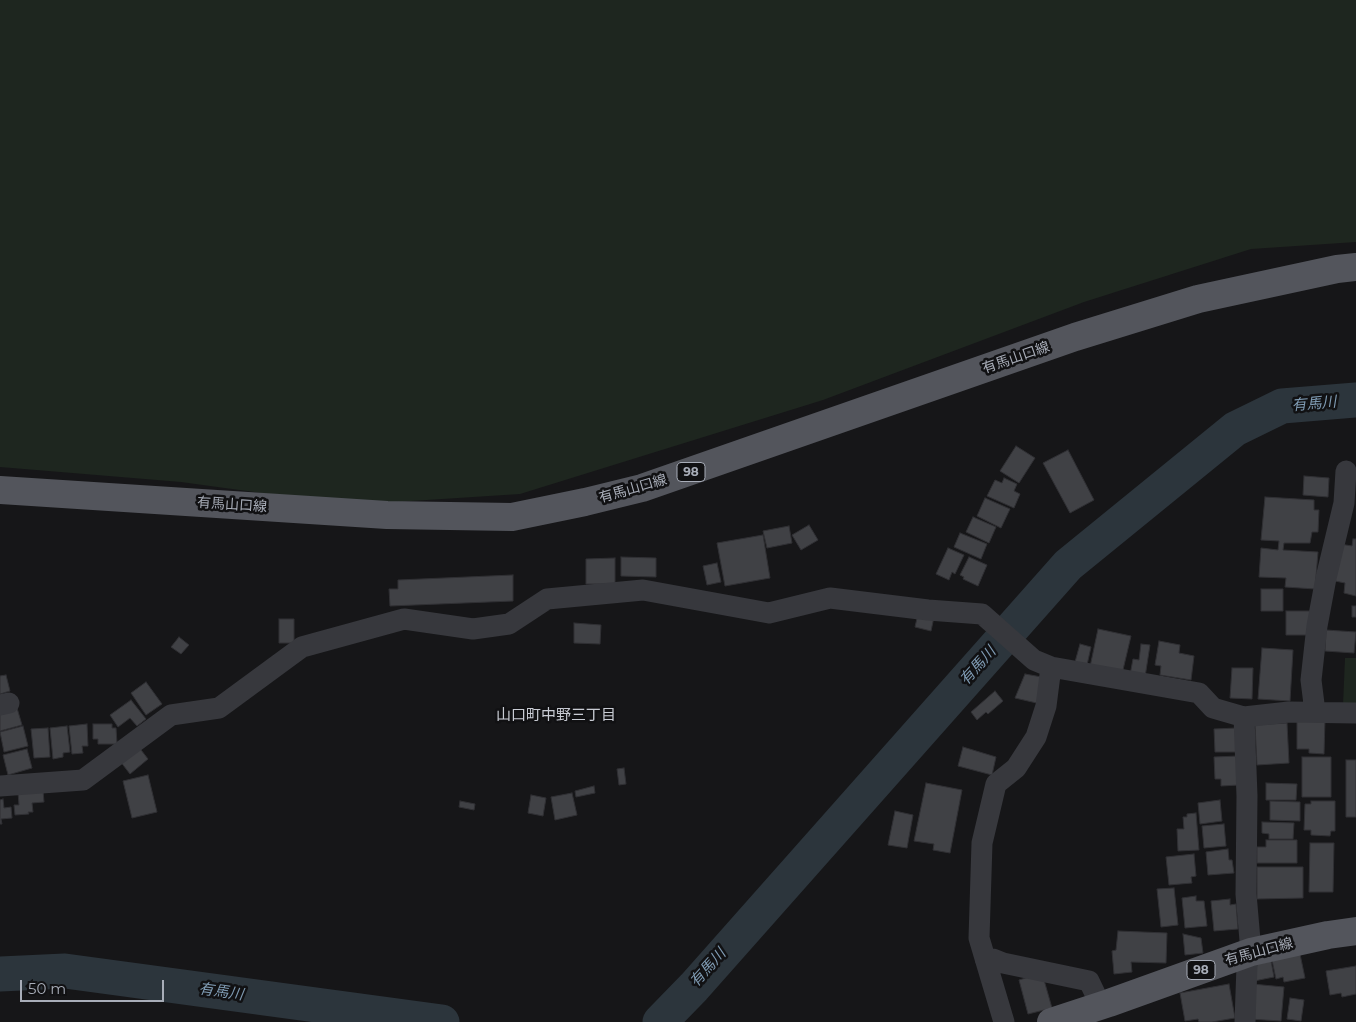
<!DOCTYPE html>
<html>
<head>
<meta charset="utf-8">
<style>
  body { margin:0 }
  #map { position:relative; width:1356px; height:1022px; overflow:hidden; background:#161618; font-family:Montserrat,sans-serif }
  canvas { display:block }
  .scale { position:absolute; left:20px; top:980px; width:144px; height:22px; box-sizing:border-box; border:2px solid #a8adb8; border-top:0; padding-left:6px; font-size:15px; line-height:18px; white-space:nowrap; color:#a8adb8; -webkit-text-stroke:4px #111113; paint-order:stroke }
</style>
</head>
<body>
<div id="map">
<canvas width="1356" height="1022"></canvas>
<div class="scale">50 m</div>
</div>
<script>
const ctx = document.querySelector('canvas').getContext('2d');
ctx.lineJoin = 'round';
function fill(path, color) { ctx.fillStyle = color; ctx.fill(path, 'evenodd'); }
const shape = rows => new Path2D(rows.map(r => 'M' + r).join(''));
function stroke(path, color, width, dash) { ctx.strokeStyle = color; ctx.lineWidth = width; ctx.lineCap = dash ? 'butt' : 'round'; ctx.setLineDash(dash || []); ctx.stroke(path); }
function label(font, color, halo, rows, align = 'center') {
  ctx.font = font + ' Montserrat,"Noto Sans JP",sans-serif'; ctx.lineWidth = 5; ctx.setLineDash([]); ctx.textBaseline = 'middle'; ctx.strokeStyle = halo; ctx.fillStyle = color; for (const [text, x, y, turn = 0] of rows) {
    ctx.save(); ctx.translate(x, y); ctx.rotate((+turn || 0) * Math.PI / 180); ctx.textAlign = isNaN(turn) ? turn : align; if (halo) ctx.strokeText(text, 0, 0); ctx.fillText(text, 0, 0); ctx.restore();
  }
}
const green = shape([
  [0,0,1356,0,1356,242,1251,249,1084,302,823,400,520,494,349,505,181,482,0,467],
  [1345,658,1356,658,1356,705,1343,705]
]);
const river = shape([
  [0,974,65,971,442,1022],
  [660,1022,694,987,1068,565,1235,429,1282,406,1356,400]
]);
const building = shape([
  [1016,446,1035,458,1019,483,1000,471,1016,446],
  [1068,450,1094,500,1070,513,1043,463,1068,450],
  [1304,476,1329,478,1328,497,1303,495,1304,476],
  [1004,478,1017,484,1014,491,1020,494,1014,508,987,496,995,480,1002,483,1004,478],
  [1265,497,1314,500,1314,510,1319,510,1318,532,1312,532,1310,543,1284,543,1283,550,1318,552,1315,589,1285,587,1286,578,1259,577,1261,548,1278,550,1279,541,1261,540,1265,497],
  [985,498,1010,509,1001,528,977,516,985,498],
  [973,517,996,527,989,543,966,532,973,517],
  [809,525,818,540,801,550,792,535,809,525],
  [789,526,792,543,767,548,763,531,789,526],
  [960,533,987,544,981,559,954,547,960,533],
  [763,535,770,578,725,586,717,543,763,535],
  [1353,539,1356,539,1356,596,1344,593,1345,583,1335,581,1340,544,1352,546,1353,539],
  [948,548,964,555,955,574,952,572,949,580,936,574,948,548],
  [621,557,656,558,656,577,621,576,621,557],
  [969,557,987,565,978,586,963,579,964,577,960,575,969,557],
  [615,558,615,584,586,584,586,559,615,558],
  [717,563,721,582,707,585,703,566,717,563],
  [513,575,513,601,390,606,389,589,398,589,398,580,513,575],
  [1261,589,1283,589,1283,611,1261,611,1261,589],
  [1352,606,1356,606,1356,617,1352,617,1352,606],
  [1286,611,1310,611,1309,635,1286,635,1286,611],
  [918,614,934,617,931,631,915,627,918,614],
  [279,619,294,619,294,643,279,643,279,619],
  [574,623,601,625,600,644,574,643,574,623],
  [1098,629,1131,636,1122,674,1090,667,1098,629],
  [1326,630,1356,632,1354,653,1325,651,1326,630],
  [179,637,189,645,181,654,171,647,179,637],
  [1159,641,1180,645,1179,653,1194,656,1191,680,1160,675,1161,666,1155,665,1159,641],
  [1080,644,1091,647,1087,665,1075,662,1080,644],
  [1141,644,1150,645,1145,677,1130,675,1133,659,1139,660,1141,644],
  [1262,648,1293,650,1290,701,1258,699,1262,648],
  [1232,668,1253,668,1252,699,1230,698,1232,668],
  [1025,674,1047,678,1041,704,1015,698,1025,674],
  [6,675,10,691,0,694,0,676,6,675],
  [146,682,162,704,146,715,131,693,146,682],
  [995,691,1003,701,988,714,986,712,977,720,971,712,995,691],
  [131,700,146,719,137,726,130,718,118,727,110,715,131,700],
  [17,708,22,725,0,731,0,713,17,708],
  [1297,719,1325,719,1324,754,1309,753,1309,749,1297,749,1297,719],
  [1287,723,1289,763,1257,765,1255,725,1287,723],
  [87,724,88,746,82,746,83,753,72,754,69,726,87,724],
  [93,724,112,724,112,728,116,728,117,744,98,744,98,739,93,739,93,724],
  [23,726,28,746,4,752,0,732,23,726],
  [67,726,70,752,63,753,63,757,53,759,50,728,67,726],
  [48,728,50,757,34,758,31,729,48,728],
  [1237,728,1238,752,1215,752,1214,729,1237,728],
  [138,746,148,759,130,774,120,761,138,746],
  [963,747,996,757,992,775,958,766,963,747],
  [27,749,32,768,8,775,3,755,27,749],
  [1238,756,1239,785,1221,786,1221,779,1215,779,1214,757,1238,756],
  [1302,757,1331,757,1331,797,1302,797,1302,757],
  [1346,760,1356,760,1356,817,1346,817,1346,760],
  [624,768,626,784,619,785,617,769,624,768],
  [148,775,157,812,132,818,123,781,148,775],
  [926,783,962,790,950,853,933,850,934,844,914,841,926,783],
  [1266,783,1297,784,1296,800,1266,800,1266,783],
  [594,786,595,793,576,797,575,791,594,786],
  [43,790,44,802,32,803,33,812,28,812,29,814,15,815,14,805,19,805,18,792,43,790],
  [572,793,577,815,555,820,551,797,572,793],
  [531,795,546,798,543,816,528,813,531,795],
  [3,799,4,808,11,807,12,818,1,819,2,824,0,824,0,800,3,799],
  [1220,800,1222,821,1200,824,1198,803,1220,800],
  [460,801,475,804,474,810,459,807,460,801],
  [1270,801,1300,802,1300,821,1270,820,1270,801],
  [1311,801,1335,801,1335,831,1331,831,1330,836,1311,835,1311,830,1304,830,1305,804,1311,804,1311,801],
  [895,811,913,815,907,848,888,845,895,811],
  [1196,813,1199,850,1178,851,1177,829,1184,829,1183,817,1187,817,1187,814,1196,813],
  [1262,822,1294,823,1293,839,1269,839,1269,834,1262,833,1262,822],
  [1224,824,1226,846,1204,848,1202,826,1224,824],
  [1266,840,1297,840,1297,863,1257,863,1257,847,1266,847,1266,840],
  [1310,843,1334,843,1333,892,1309,892,1310,843],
  [1228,849,1229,860,1232,860,1234,873,1208,875,1206,852,1228,849],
  [1194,854,1196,876,1191,877,1192,883,1169,885,1166,857,1194,854],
  [1257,867,1303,867,1303,898,1257,899,1257,867],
  [1174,888,1178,925,1161,927,1157,889,1174,888],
  [1196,896,1196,901,1204,901,1207,926,1185,928,1182,898,1196,896],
  [1230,899,1230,905,1236,904,1238,929,1214,931,1211,901,1230,899],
  [1118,931,1167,933,1166,963,1131,962,1132,972,1114,974,1112,951,1116,950,1118,931],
  [1183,934,1201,938,1203,953,1185,955,1183,934],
  [1300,954,1305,978,1284,982,1283,977,1276,979,1272,960,1300,954],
  [1271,961,1274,977,1254,981,1251,965,1271,961],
  [1356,966,1356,994,1342,997,1341,993,1330,995,1326,971,1356,966],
  [1042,973,1052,1008,1028,1014,1019,980,1042,973],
  [1229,984,1235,1018,1212,1022,1199,1022,1198,1019,1185,1021,1180,993,1229,984],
  [1252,984,1284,987,1281,1021,1249,1019,1252,984],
  [1290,998,1304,1000,1301,1021,1287,1019,1290,998]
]);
const minor = shape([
  [0,705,9,703],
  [1315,712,1311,680,1317,626,1326,578,1344,503,1346,471],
  [1244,717,1247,796,1246,894,1251,952,1247,965,1245,1022],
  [0,786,83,780,171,715,219,708,302,647,404,619,473,629,509,624,547,599,643,590,769,613,830,598,928,610,982,614,1034,660,1051,667,1199,693,1213,708,1244,717,1289,712,1356,713],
  [985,959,993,959,1003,963,1089,981,1101,1006],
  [1004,1022,979,938,982,843,996,784,1016,768,1036,737,1046,706,1051,667]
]);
const major = shape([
  [0,490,387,515,512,517,585,502,642,488,1075,337,1198,299,1337,269,1356,267],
  [1051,1022,1109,1003,1251,952,1328,935,1356,931]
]);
const shields = [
  [691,472,28],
  [1201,970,28]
];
const shieldNames = [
  ["98",691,472],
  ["98",1201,970]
];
const streetNames = [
  ["有馬山口線",1016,358,-19],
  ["有馬山口線",633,489,-16],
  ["有馬山口線",232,505,4],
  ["有馬山口線",1259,952,-15]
];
const waterNames = [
  ["有馬川",1314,404,-5],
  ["有馬川",978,666,-48],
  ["有馬川",708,968,-48],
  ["有馬川",221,992,8]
];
const neighbourhoodNames = [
  ["山口町中野三丁目",556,716]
];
fill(green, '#1e261f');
stroke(river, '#2c353c', 35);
fill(building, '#404145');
stroke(building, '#303034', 1);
stroke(minor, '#37383d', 21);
stroke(major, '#53555c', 28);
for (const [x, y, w] of shields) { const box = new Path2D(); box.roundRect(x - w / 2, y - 9.5, w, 19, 4); ctx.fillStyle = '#111113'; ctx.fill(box); stroke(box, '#a8adb8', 1); }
label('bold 12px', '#a8adb8', null, shieldNames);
label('14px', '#a8adb8', '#111113', streetNames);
label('italic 15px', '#7f9bb3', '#111113', waterNames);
label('15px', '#c9ccd4', '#111113', neighbourhoodNames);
</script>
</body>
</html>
